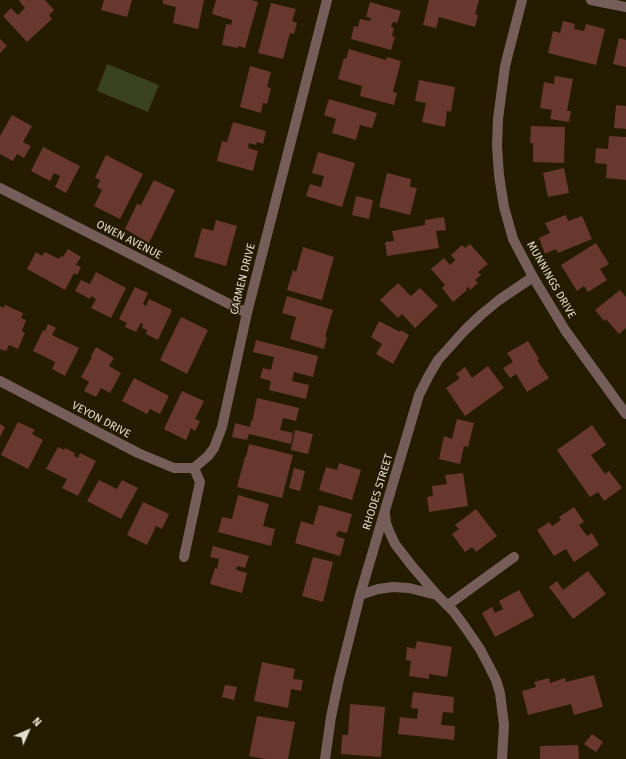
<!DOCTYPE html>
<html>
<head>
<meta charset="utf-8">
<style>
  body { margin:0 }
  #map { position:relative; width:626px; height:759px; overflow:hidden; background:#251b01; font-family:"Fira Sans",sans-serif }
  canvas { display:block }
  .north { position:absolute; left:8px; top:711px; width:40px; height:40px; -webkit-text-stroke:3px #251b01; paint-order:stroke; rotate:45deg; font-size:11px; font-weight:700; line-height:16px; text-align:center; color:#e3ddcd }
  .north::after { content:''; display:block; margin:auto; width:14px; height:18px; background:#e3ddcd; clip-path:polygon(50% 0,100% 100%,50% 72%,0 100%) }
</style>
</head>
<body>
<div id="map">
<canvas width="626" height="759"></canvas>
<div class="north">N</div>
</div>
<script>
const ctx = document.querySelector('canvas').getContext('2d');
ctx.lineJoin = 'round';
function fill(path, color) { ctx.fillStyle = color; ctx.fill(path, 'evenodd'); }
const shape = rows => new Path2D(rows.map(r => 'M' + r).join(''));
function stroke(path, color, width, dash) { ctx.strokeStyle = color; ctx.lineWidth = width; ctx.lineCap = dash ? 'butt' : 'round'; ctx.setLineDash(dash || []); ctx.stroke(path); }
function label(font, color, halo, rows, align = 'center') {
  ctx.font = font + ' "Fira Sans",sans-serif'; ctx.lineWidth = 3; ctx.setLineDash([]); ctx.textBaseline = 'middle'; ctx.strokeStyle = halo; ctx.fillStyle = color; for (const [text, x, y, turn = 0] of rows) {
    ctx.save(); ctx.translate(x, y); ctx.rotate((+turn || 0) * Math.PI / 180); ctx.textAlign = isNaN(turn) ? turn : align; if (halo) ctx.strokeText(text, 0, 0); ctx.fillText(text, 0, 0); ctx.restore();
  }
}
const green = shape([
  [107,64,159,85,148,112,97,91]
]);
const building = shape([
  [20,0,45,0,54,10,49,15,52,19,27,42,3,16,11,8,18,15,25,8,19,1],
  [104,0,132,0,127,17,101,10],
  [163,0,204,0,198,29,173,23,176,7,163,4],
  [216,0,251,0,258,2,245,48,238,46,238,48,222,45,226,24,231,25,232,20,212,14],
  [429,0,479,0,475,14,478,15,475,27,439,17,436,28,423,25],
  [370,2,401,11,397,23,393,22,391,27,394,28,392,36,395,37,391,50,351,39,354,26,358,27,360,19,370,21,371,18,366,17],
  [271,3,296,9,292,21,297,23,294,34,290,33,283,59,258,53],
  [563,21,575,24,574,29,584,31,586,24,605,29,596,65,548,53,553,31,560,33],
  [619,38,626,40,626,67,613,64],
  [0,39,7,46,0,53],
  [349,49,386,60,387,57,401,61,393,92,397,93,394,105,360,96,362,86,338,79,344,58,346,59],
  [250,66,271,72,267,87,271,88,267,104,263,103,261,113,240,107],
  [555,76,573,79,567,111,571,111,569,122,550,119,552,110,540,108,544,82,554,84],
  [419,80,455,87,451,112,447,111,445,127,422,122,426,103,415,101],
  [329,99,377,113,372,128,360,125,356,140,332,133,336,119,324,115],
  [616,105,626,106,626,129,614,128],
  [12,115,32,126,23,142,31,146,24,158,17,154,13,161,0,154,0,136],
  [233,122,266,131,263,144,257,142,256,145,249,143,248,148,258,151,253,171,217,161,222,141,227,142],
  [531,126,565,127,564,163,533,162,533,143,530,143],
  [609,136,626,137,626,180,606,178,607,164,595,163,596,148,608,149],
  [43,147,80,166,66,193,55,187,60,176,54,173,50,181,31,171],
  [318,152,355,163,342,207,306,196,310,184,321,187,324,176,312,173],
  [106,155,143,174,120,219,94,206,102,190,97,187,100,180,95,178],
  [564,168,569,193,548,197,543,173],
  [387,173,411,179,410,187,417,188,410,215,379,207],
  [154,180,175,190,149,243,125,229,137,204,141,205],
  [356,196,373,200,369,219,352,215],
  [566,215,568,221,582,216,592,239,558,253,556,249,545,254,539,238,550,233,545,223],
  [444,217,446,230,436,231,439,248,387,256,385,242,394,241,392,231,425,225,425,220],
  [216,220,237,226,226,266,194,257,202,228,213,231],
  [596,243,609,264,600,269,607,280,588,292,584,286,577,291,561,265],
  [470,244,488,264,478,272,481,275,475,280,478,283,470,290,468,287,466,288,467,290,453,302,442,288,445,285,431,269,444,258,450,265,455,260,451,255,462,245,465,248],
  [303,247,334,257,322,300,287,290,293,270,296,272],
  [68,249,81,257,76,265,81,267,77,275,74,273,65,290,27,269,36,252,42,256,45,252,59,259,61,256,63,257],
  [96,272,126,288,111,318,91,308,96,299,91,296,90,299,75,291,81,280,90,284],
  [398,283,411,296,420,288,438,306,415,328,402,314,398,318,380,300],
  [135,287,148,293,143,304,146,306,149,299,172,310,158,340,146,334,147,330,142,328,143,324,141,323,136,332,125,327,127,323,119,319],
  [620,290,626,297,626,328,619,334,606,319,604,321,595,310],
  [287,296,333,310,325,337,327,337,324,349,290,339,296,317,282,313],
  [5,305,23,313,21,318,26,320,22,331,25,333,18,349,9,345,6,351,0,349,0,306,3,308],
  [181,317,208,330,187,374,160,360],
  [379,321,400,332,401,330,409,335,393,364,376,354,382,344,371,337],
  [48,324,56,328,52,335,79,348,65,376,52,369,55,362,33,351,43,330,45,331],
  [256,340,318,356,313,377,294,372,292,381,309,385,306,399,269,390,271,381,260,378,263,368,271,370,274,357,253,352],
  [528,341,539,359,537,360,549,378,527,392,516,374,510,378,503,368,513,362,507,353],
  [96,347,114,358,109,366,121,373,110,393,101,388,96,397,84,391,89,382,81,377,92,357,91,356],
  [488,366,504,388,465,416,446,388,460,378,456,374,465,367,472,378],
  [134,378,169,396,160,414,150,409,147,414,122,401],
  [182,391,204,401,195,419,200,421,195,431,191,428,186,440,164,429],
  [257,398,299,408,296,421,283,418,280,430,293,433,291,444,249,434,247,440,232,437,235,423,250,427,251,421,252,422],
  [457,419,474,423,468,447,464,446,460,464,439,459,444,436,452,439],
  [18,422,35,430,32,434,43,440,28,469,1,455],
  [0,424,5,427,0,437],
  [592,425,606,445,591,455,605,474,609,471,622,488,604,501,598,492,590,497,557,450],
  [295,430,313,434,308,454,291,450],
  [249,444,293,455,282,498,237,487,245,457,246,457],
  [58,447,64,450,65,448,75,453,74,456,78,458,80,453,96,461,78,496,62,488,67,479,46,469],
  [339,463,361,470,352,500,319,490,326,467,337,470],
  [294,468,305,471,300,491,289,488],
  [463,473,468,506,429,512,427,497,433,496,432,486,447,484,445,475],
  [99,480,117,489,122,480,138,488,121,519,87,501],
  [238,495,269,504,263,526,275,529,271,546,218,532,222,517,232,519],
  [143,502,169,514,162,529,156,526,147,545,127,535],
  [319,505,352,514,347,533,338,531,336,536,345,539,340,556,295,543,301,521,313,525],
  [574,507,584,522,579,525,587,536,592,533,599,545,574,562,566,549,554,556,537,530,549,522,552,526,561,520,559,517],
  [476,509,497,536,476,552,472,547,465,552,452,534,459,529,455,525],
  [213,546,249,556,245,568,237,566,236,570,247,573,242,593,210,584,215,568,217,569,219,559,210,557],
  [313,557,333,562,323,602,302,596],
  [588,571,606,594,573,619,549,587,557,581,563,590],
  [519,590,534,616,495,637,482,613,492,607,495,613,503,609,499,601],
  [417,641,452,647,447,677,429,674,429,679,409,676,411,661,406,660,407,647,415,649],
  [262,662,295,669,293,679,303,680,301,691,291,689,288,708,254,701],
  [594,675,603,707,574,715,571,704,528,715,522,691,536,687,534,682,549,678,550,683,565,678,566,682],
  [225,685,237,687,234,700,222,697],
  [413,692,454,697,453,713,443,712,441,725,455,726,454,740,398,734,400,717,417,719,418,709,411,708],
  [350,704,385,707,381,757,341,754,342,735,348,735],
  [257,716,295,722,288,759,265,759,249,756],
  [592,734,603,742,596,752,584,744],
  [578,745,579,759,540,759,540,746]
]);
const minor = shape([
  [522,0,505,66,498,119,497,146,499,175,504,207,513,239,533,277,565,330,626,414],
  [591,0,626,7],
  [0,188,247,313],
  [0,381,138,453,174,468,194,468],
  [194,468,208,456,214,448,222,427,247,313,327,0],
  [385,514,386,523,389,531,395,544,412,566,437,595,454,612,465,627,480,649,489,666,496,680,500,693,504,725,502,759],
  [184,557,200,482,194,468],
  [360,595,378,589,393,587,409,588,437,595],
  [448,605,514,557],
  [325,759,331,717,339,679,360,595,419,395,428,377,438,360,465,330,482,314,499,300,533,277]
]);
const streetNames = [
  ["OWEN AVENUE",129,240,27],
  ["CARMEN DRIVE",243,279,-76],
  ["MUNNINGS DRIVE",551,280,60],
  ["VEYON DRIVE",101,420,28],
  ["RHODES STREET",378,492,-73]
];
fill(green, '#3a411f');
fill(building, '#68382e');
stroke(minor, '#755e5a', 10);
label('11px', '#e3ddcd', '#251b01', streetNames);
</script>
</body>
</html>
